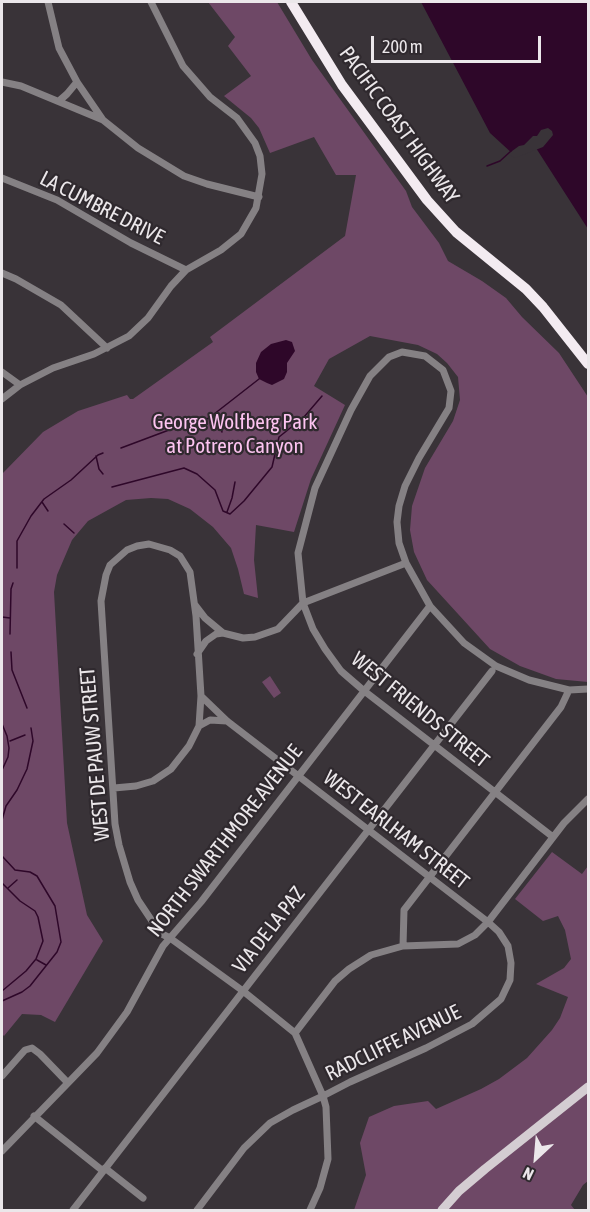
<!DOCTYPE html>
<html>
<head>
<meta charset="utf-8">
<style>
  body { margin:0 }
  #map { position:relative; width:590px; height:1212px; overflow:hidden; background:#393338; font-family:"Asap Condensed",sans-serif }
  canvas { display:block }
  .frame { position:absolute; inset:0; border:3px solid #ebe7ea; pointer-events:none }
  .north { position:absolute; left:506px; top:1128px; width:60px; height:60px; -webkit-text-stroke:4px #2f292e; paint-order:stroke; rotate:206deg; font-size:16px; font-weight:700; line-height:24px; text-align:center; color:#ebe7ea }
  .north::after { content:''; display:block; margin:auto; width:21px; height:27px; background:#ebe7ea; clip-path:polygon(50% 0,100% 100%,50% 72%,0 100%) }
  .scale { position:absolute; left:371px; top:36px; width:170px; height:27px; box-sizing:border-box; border:3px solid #ebe7ea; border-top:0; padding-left:8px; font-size:18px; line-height:21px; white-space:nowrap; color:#ebe7ea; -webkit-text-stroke:4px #2f292e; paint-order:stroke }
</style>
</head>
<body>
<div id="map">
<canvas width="590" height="1212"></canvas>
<div class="frame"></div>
<div class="north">N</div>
<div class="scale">200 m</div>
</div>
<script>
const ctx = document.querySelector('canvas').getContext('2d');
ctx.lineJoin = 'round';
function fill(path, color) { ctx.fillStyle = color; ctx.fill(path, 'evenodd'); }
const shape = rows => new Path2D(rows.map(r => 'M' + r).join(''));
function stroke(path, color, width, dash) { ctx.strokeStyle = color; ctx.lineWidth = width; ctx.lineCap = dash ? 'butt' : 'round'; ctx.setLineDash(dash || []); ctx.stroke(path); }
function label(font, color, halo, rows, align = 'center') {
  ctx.font = font + ' "Asap Condensed",sans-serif'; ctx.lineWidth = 4.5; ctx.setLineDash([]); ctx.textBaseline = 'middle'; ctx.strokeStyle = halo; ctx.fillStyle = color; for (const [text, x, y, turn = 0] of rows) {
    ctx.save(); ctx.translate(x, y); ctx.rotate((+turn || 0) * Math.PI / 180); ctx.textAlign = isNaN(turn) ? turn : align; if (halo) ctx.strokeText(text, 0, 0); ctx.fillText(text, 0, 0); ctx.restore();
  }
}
const green = shape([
  [208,2,277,2,312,60,406,191,412,207,439,243,448,261,482,281,506,298,522,317,559,353,588,397,588,682,556,679,520,666,490,649,427,580,414,552,410,530,412,506,425,468,453,421,460,400,458,377,447,363,437,354,418,345,370,336,329,359,314,386,345,405,311,479,294,532,256,525,254,560,258,598,244,594,238,569,231,548,213,527,190,509,168,499,151,498,126,500,88,521,72,540,57,575,54,592,67,823,87,915,103,941,55,1022,41,1015,22,1014,4,1036,2,1034,2,474,43,432,78,411,127,395,130,399,133,399,213,342,210,337,345,236,356,175,336,175,314,137,270,153,259,128,251,118,224,96,251,76,228,46,235,37],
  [270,676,281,693,274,698,262,682],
  [552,852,582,874,588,866,588,1181,583,1185,571,1205,575,1210,354,1210,366,1175,360,1143,369,1117,394,1106,428,1101,436,1109,481,1089,499,1079,527,1058,552,1030,560,1018,568,997,536,984,564,968,571,959,565,930,558,916,543,921,515,899]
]);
const water = shape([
  [421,2,588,2,588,229,536,148,514,155,490,133],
  [286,340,292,342,295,351,287,363,287,372,284,379,272,385,267,383,259,379,256,372,256,363,261,352,271,344]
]);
const pier = shape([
  [548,128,552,131,553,135,543,147,515,158,508,154,519,146,524,145,533,136,537,136,541,130]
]);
const stream = shape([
  [487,166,500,161,511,151],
  [217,413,222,432],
  [191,425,209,418,259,379],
  [121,448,169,430],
  [96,456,99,469,103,474],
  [112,487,184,468,197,474,215,490,223,511,230,514,244,501,272,467,279,437,304,417,322,396],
  [42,502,48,511],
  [227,512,232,498,235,482],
  [64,524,74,533],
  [17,568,17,541,31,516,44,499,71,480,98,455,103,453],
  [2,617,10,618],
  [10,634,11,589,13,583],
  [11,652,12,670,27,708],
  [2,724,7,736,9,748,8,757,2,770],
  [10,741,25,735],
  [2,820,6,806,17,790,27,769,33,741,31,728],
  [2,856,15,870,30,872,37,876,55,906,61,942,57,952,30,986,22,992,2,1001],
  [2,883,20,901,35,911,38,917,43,941,36,959,26,971,2,991],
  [8,888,17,880],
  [37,960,46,965]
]);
const minor = shape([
  [48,2,59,48,77,82,103,120,138,148,184,176,207,184,259,197],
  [2,82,21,86,103,120],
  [59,101,67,94,77,82],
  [2,178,57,200,131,243,186,270],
  [2,273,16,279,61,305,107,348],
  [2,372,20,385],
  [2,399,20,385,53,368,94,354,129,336,148,318,171,286,186,270,221,250,241,234,256,208,262,174,260,156,255,143,237,118,210,97,183,66,151,2],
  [195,605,205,618,223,633,243,638,255,637,278,629,303,603,406,563],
  [197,654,206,641,216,634,223,633],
  [199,726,210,720,227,721],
  [114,788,136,786,153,781,171,769,189,746,199,726,201,696],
  [553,837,363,690,341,671,325,649,313,629,303,603,298,553,315,488,351,410,370,376,389,357,402,352,425,356,443,370,451,391,449,408,419,458,405,486,399,506,397,522,399,543,406,563,430,606,464,643,496,666,529,680,569,690,588,689],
  [403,946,404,910,561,707,569,690],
  [295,1033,335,981,349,969,371,955,403,946,458,944,475,935,488,922,564,823,588,799],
  [2,1076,25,1050,32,1048,40,1054,68,1083],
  [34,1116,103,1171],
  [2,1151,97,1053,127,1012,163,946,201,902,430,606],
  [105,1168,143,1198],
  [73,1210,492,671],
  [197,1210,244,1148,270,1123,293,1110,323,1096,350,1082,426,1048,472,1024,501,999,510,980,511,963,508,946,499,932,488,922,227,721,201,696,196,616,190,572,180,556,170,550,149,544,137,546,127,550,110,565,106,575,101,601,115,824,119,845,130,882,138,900,160,933,170,938,243,991,295,1033,323,1096,326,1107,328,1159,320,1188,310,1210]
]);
const major = shape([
  [442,1210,459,1191,485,1169,588,1087]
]);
const highway = shape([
  [291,2,342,85,427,200,456,232,526,289,543,307,588,364]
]);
const streetNames = [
  ["PACIFIC COAST HIGHWAY",399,125,54],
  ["LA CUMBRE DRIVE",102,208,27],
  ["WEST FRIENDS STREET",420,710,39],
  ["WEST DE PAUW STREET",95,754,-95],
  ["WEST EARLHAM STREET",396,830,38],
  ["NORTH SWARTHMORE AVENUE",225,841,-52],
  ["VIA DE LA PAZ",269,930,-52],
  ["RADCLIFFE AVENUE",393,1043,-26]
];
const parkNames = [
  ["George Wolfberg Park",235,422],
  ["at Potrero Canyon",235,446]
];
fill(green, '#6e4866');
fill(water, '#2e0729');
fill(pier, '#393338');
stroke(stream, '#2e0729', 1.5);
stroke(minor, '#858184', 7);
stroke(major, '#d4cdd2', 9);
stroke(highway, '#f3ebf1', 10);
label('21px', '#ebe7ea', '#2f292e', streetNames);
label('21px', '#fdc4f1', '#2f292e', parkNames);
</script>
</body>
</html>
